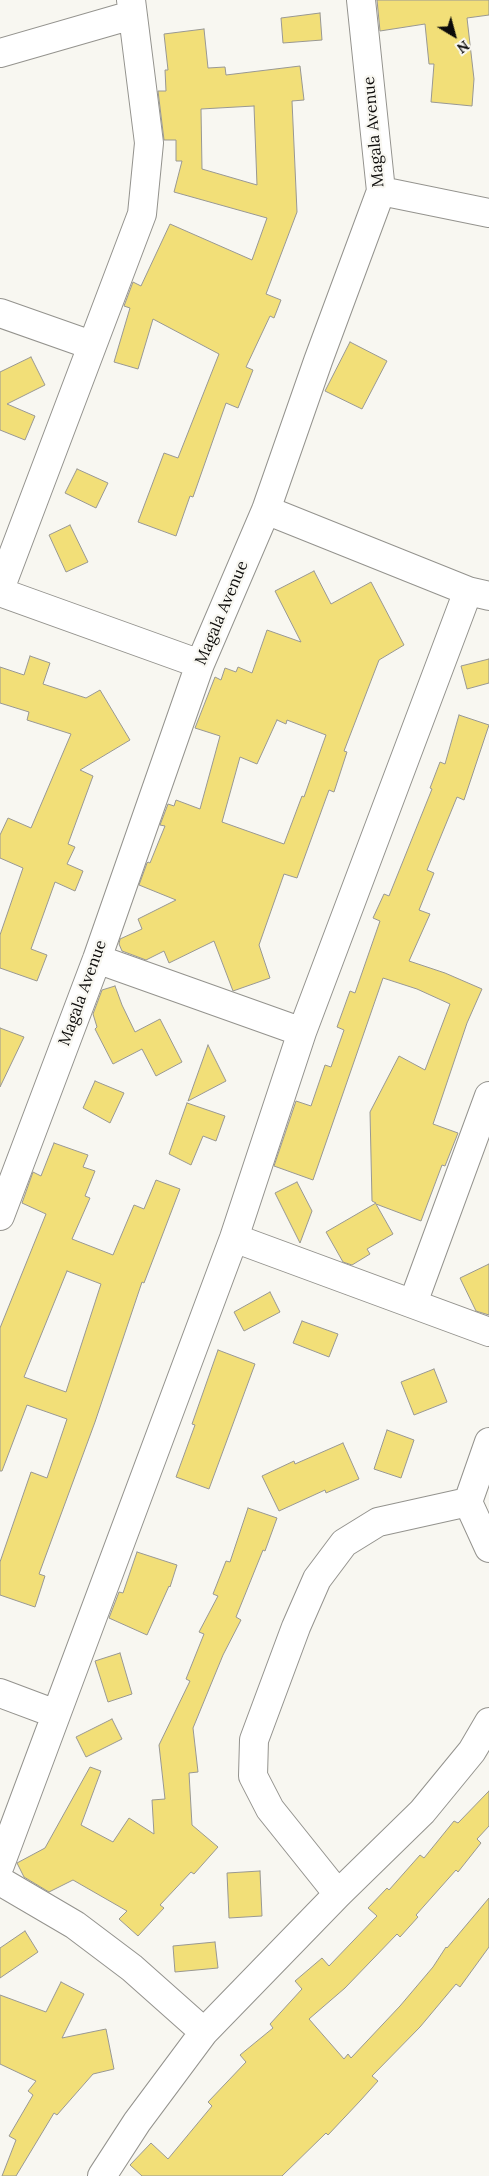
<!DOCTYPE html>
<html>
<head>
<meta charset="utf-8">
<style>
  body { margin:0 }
  #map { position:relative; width:489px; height:2176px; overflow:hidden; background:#f8f7f1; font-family:Lora,serif }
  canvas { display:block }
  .north { position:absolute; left:429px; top:10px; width:50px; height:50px; -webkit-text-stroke:4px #f8f7f1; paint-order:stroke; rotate:143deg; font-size:14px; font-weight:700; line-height:20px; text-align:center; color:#0c0b0a }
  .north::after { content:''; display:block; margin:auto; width:18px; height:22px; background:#0c0b0a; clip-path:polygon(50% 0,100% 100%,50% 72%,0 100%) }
</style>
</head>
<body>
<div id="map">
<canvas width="489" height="2176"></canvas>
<div class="north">N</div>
</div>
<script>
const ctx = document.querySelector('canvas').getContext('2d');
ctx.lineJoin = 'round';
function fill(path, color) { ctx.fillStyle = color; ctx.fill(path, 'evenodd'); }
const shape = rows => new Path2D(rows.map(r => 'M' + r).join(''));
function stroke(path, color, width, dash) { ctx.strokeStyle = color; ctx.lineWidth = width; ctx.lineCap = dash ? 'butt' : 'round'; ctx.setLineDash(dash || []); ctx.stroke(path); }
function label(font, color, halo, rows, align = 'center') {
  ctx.font = font + ' Lora,serif'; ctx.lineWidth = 4.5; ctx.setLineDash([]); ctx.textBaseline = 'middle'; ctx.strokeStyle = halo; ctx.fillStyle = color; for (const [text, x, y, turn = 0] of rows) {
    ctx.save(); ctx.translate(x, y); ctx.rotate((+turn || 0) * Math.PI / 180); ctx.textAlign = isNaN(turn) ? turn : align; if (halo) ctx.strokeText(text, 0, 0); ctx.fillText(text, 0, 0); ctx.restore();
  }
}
const building = shape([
  [377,0,489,0,489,15,467,18,474,79,472,106,431,102,434,64,429,64,425,24,380,31,377,0],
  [320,13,322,40,283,43,281,18,320,13],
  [204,29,208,68,225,67,226,75,300,66,304,100,292,101,297,212,266,294,281,300,274,318,270,316,246,367,253,370,238,408,226,403,193,497,190,496,176,536,138,522,164,453,178,458,219,354,153,319,138,369,114,362,130,308,124,306,133,282,141,286,170,224,252,260,267,218,174,192,182,161,176,161,176,140,164,140,158,91,166,91,165,70,168,70,164,34,204,29],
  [254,106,257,185,202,169,201,109,254,106],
  [350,342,387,361,362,409,325,391,350,342],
  [31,357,45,385,7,404,35,416,25,440,0,430,0,372,31,357],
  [77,469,108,483,96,508,65,493,77,469],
  [70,525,88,562,66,572,49,535,70,525],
  [314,571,331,604,371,582,404,645,379,660,344,751,347,752,334,792,329,790,297,878,284,874,259,945,270,978,233,991,214,941,169,963,164,951,146,960,122,951,119,944,120,939,142,929,138,919,176,900,139,885,147,863,148,862,150,863,165,826,160,825,168,804,174,806,176,800,200,809,220,736,195,728,215,677,221,680,225,668,236,672,238,667,252,673,267,630,301,642,275,591,314,571],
  [277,720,286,724,287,720,326,735,304,797,302,796,284,844,222,822,240,757,257,764,277,720],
  [30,656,50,663,43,684,86,698,100,690,130,740,80,770,93,776,68,844,75,847,67,864,83,871,75,891,55,882,31,949,47,955,37,981,0,968,0,935,23,868,0,858,0,835,8,818,31,828,71,734,27,720,29,712,0,703,0,667,24,675,30,656],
  [489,659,489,683,467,689,461,666,489,659],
  [459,715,489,725,464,800,457,797,427,870,434,873,419,910,430,914,409,961,445,973,482,989,467,1023,433,1124,458,1133,445,1166,442,1165,421,1221,376,1204,393,1234,367,1249,370,1254,352,1265,343,1262,326,1232,376,1203,372,1201,370,1112,399,1056,425,1070,450,1004,417,989,383,978,313,1180,274,1166,296,1101,311,1106,325,1065,331,1067,344,1030,337,1027,350,991,355,993,380,921,373,918,384,894,389,896,432,789,430,788,440,762,445,764,459,715],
  [115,986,122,1005,135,1032,160,1019,182,1062,156,1076,142,1049,113,1064,95,1029,97,1027,93,1014,102,990,115,986],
  [0,1028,24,1037,0,1087,0,1028],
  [208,1045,226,1081,188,1101,208,1045],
  [95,1081,124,1093,110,1123,83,1108,95,1081],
  [187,1103,225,1116,216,1141,203,1136,191,1165,169,1154,187,1103],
  [54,1143,88,1155,83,1167,95,1171,85,1196,90,1198,72,1239,113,1255,134,1205,144,1209,156,1180,180,1189,144,1283,142,1282,95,1422,39,1574,45,1576,35,1607,0,1595,0,1562,31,1472,47,1478,67,1419,27,1405,2,1471,0,1471,0,1328,46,1214,22,1203,33,1172,41,1176,54,1143],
  [67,1271,101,1284,66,1392,24,1377,67,1271],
  [297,1182,312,1211,300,1243,275,1193,297,1182],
  [489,1264,489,1315,476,1311,460,1278,489,1264],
  [270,1292,280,1312,244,1331,234,1312,270,1292],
  [302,1321,338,1334,329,1357,293,1343,302,1321],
  [218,1350,255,1364,209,1489,176,1477,195,1425,192,1424,218,1350],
  [434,1369,447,1402,414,1415,401,1382,434,1369],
  [387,1430,414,1440,401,1478,374,1469,387,1430],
  [343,1443,359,1479,326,1493,325,1490,279,1511,262,1476,294,1461,295,1464,343,1443],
  [248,1508,277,1518,265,1551,263,1550,236,1617,241,1620,223,1655,193,1728,198,1772,189,1773,192,1825,218,1847,194,1874,191,1872,160,1905,164,1908,138,1936,119,1919,127,1911,73,1880,49,1892,24,1877,17,1863,45,1848,90,1767,101,1771,81,1825,113,1842,129,1818,154,1834,152,1800,165,1799,159,1745,190,1681,186,1679,204,1634,199,1632,218,1596,213,1594,226,1561,230,1562,248,1508],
  [137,1552,177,1565,170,1587,169,1586,147,1635,109,1618,119,1592,123,1593,137,1552],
  [120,1653,132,1694,108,1702,95,1661,120,1653],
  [112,1719,122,1739,86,1757,76,1737,112,1719],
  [489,1791,489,1826,477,1839,481,1843,458,1872,456,1870,416,1915,418,1917,400,1937,397,1934,345,1988,309,2019,344,2059,348,2054,351,2058,400,2006,433,1967,446,1947,447,1948,489,1898,489,1947,460,1987,456,1984,420,2027,372,2076,378,2081,360,2101,328,2135,326,2133,282,2176,142,2176,130,2165,151,2143,168,2159,212,2106,208,2102,246,2062,240,2055,273,2028,270,2024,302,1989,295,1981,322,1958,329,1966,377,1916,368,1908,387,1888,389,1890,420,1855,424,1858,454,1821,458,1823,489,1791],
  [260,1871,262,1916,229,1918,227,1873,260,1871],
  [25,1931,38,1952,0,1978,0,1948,25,1931],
  [215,1942,218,1968,175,1972,173,1946,215,1942],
  [61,1982,84,1994,62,2038,106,2029,114,2069,93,2074,57,2115,54,2113,16,2176,2,2176,16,2140,9,2136,33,2095,28,2091,36,2081,0,2064,0,1995,46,2012,61,1982]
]);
const minor = shape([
  [0,53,132,15],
  [381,191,489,213],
  [0,313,91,345],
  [266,510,468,591,489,596],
  [0,589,142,214,149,143,131,0],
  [0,592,200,664],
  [97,959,302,1032],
  [0,1216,97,959,200,664,266,510,318,361,381,191,361,0],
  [234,1238,489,1332],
  [413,1303,489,1096],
  [489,1442,468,1502,489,1548],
  [0,1693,56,1714],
  [0,1865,234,1238,302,1032,468,591],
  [0,1881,75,1925,132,1968,204,2032],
  [338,1894,270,1809,253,1776,254,1740,296,1627,317,1579,344,1543,378,1522,468,1502],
  [102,2176,137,2122,204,2032,338,1894,422,1812,472,1751,489,1722]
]);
const streetNames = [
  ["Magala Avenue",374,132,-95],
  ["Magala Avenue",222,613,-67],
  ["Magala Avenue",83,993,-70]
];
fill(building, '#f2df78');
stroke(building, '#999893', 1);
stroke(minor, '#94938e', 30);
stroke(minor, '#fff', 28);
label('16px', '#0c0b0a', '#f8f7f1', streetNames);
</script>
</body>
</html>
